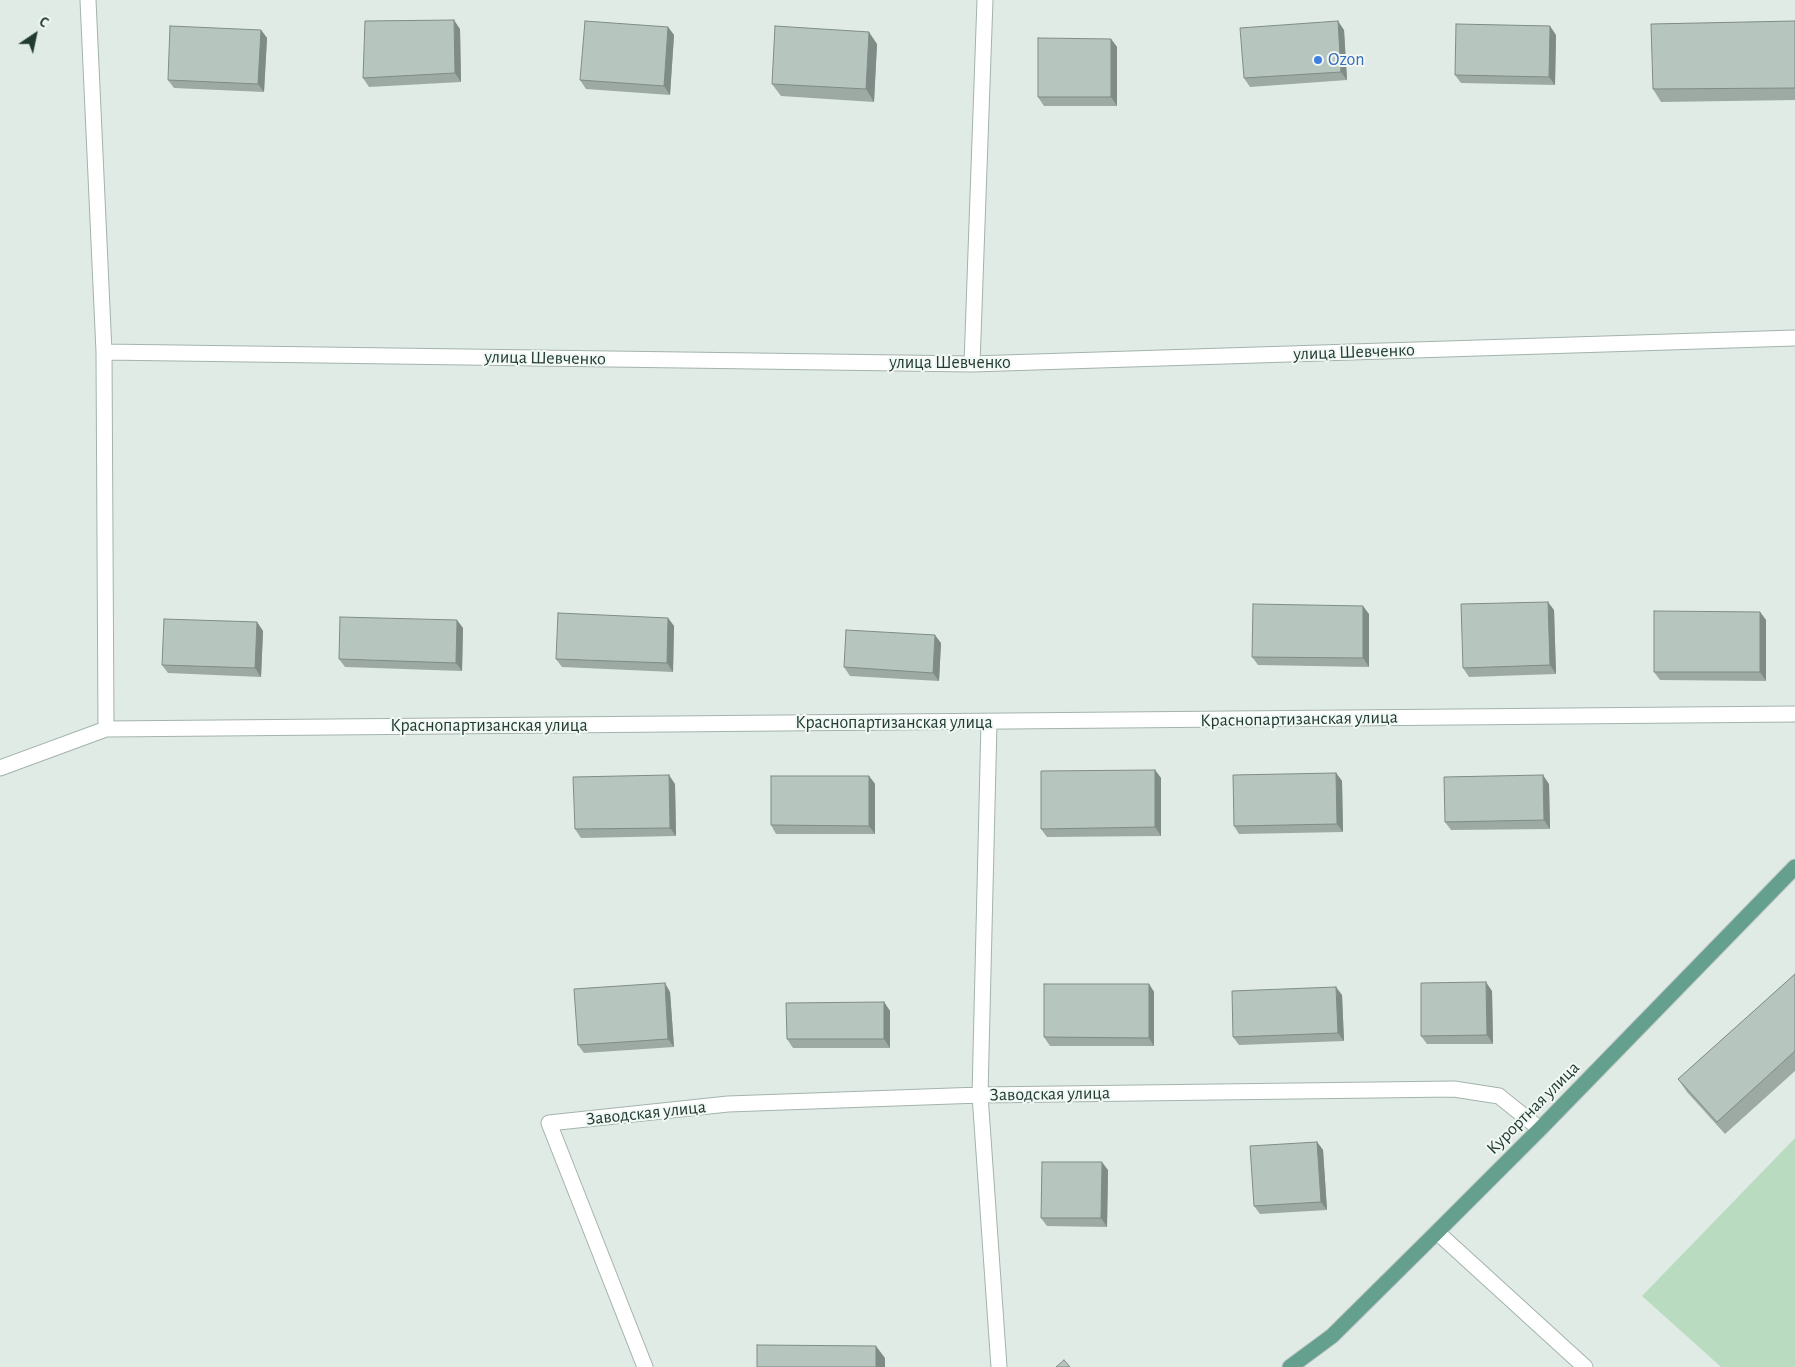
<!DOCTYPE html>
<html>
<head>
<meta charset="utf-8">
<style>
  body { margin:0 }
  #map { position:relative; width:1795px; height:1367px; overflow:hidden; background:#e0ebe6; font-family:"Alegreya Sans",sans-serif }
  canvas { display:block }
  .north { position:absolute; left:10px; top:10px; width:50px; height:50px; -webkit-text-stroke:4px #f1f8f4; paint-order:stroke; rotate:34deg; font-size:14px; font-weight:700; line-height:20px; text-align:center; color:#213b33 }
  .north::after { content:''; display:block; margin:auto; width:18px; height:22px; background:#213b33; clip-path:polygon(50% 0,100% 100%,50% 72%,0 100%) }
</style>
</head>
<body>
<div id="map">
<canvas width="1795" height="1367"></canvas>
<div class="north">С</div>
</div>
<script>
const ctx = document.querySelector('canvas').getContext('2d');
ctx.lineJoin = 'round';
function fill(path, color) { ctx.fillStyle = color; ctx.fill(path, 'evenodd'); }
const shape = rows => new Path2D(rows.map(r => 'M' + r).join(''));
function stroke(path, color, width, dash) { ctx.strokeStyle = color; ctx.lineWidth = width; ctx.lineCap = dash ? 'butt' : 'round'; ctx.setLineDash(dash || []); ctx.stroke(path); }
function label(font, color, halo, rows, align = 'center') {
  ctx.font = font + ' "Alegreya Sans",sans-serif'; ctx.lineWidth = 4; ctx.setLineDash([]); ctx.textBaseline = 'middle'; ctx.strokeStyle = halo; ctx.fillStyle = color; for (const [text, x, y, turn = 0] of rows) {
    ctx.save(); ctx.translate(x, y); ctx.rotate((+turn || 0) * Math.PI / 180); ctx.textAlign = isNaN(turn) ? turn : align; if (halo) ctx.strokeText(text, 0, 0); ctx.fillText(text, 0, 0); ctx.restore();
  }
}
const green = shape([
  [1795,1138,1795,1367,1721,1367,1642,1296]
]);
const minor = shape([
  [88,0,104,352,106,729],
  [104,352,972,364,1795,338],
  [972,364,985,0],
  [989,722,980,1095,999,1367],
  [0,768,106,729,1795,714],
  [1437,1232,1585,1367],
  [645,1367,549,1123,728,1104,980,1095,1454,1089,1499,1096,1540,1129]
]);
const primary = shape([
  [1290,1367,1332,1336,1437,1232,1540,1129,1795,867]
]);
const wall = shape([
  [1795,21,1795,100,1661,102,1653,89],
  [668,27,674,35,670,95,586,89,580,80],
  [460,29,461,82,369,87,363,78],
  [261,30,267,38,264,92,174,88,168,80],
  [1344,30,1347,80,1250,87,1244,78],
  [1556,35,1555,85,1461,83,1455,75],
  [1111,39,1117,47,1117,106,1044,106,1038,97],
  [877,44,874,102,781,96,772,84],
  [1554,610,1556,674,1469,677,1463,668],
  [1760,612,1766,620,1766,681,1660,680,1654,672],
  [1369,614,1369,667,1258,665,1252,657],
  [668,618,674,626,673,672,562,667,556,659],
  [257,622,263,631,261,677,168,673,162,665],
  [463,628,462,671,345,667,339,659],
  [941,643,939,681,850,676,844,667],
  [1155,770,1161,778,1161,836,1047,837,1041,829],
  [1336,773,1342,781,1343,832,1239,834,1234,826],
  [869,776,875,784,875,834,776,834,771,825],
  [675,784,676,836,581,838,575,829],
  [1549,784,1550,829,1451,830,1445,822],
  [1795,974,1795,1071,1725,1134,1687,1092,1678,1079],
  [1149,984,1154,992,1154,1046,1050,1046,1044,1037],
  [1492,991,1493,1044,1427,1044,1421,1036],
  [670,992,674,1047,584,1053,578,1045],
  [1342,995,1344,1041,1239,1045,1233,1037],
  [884,1002,890,1011,890,1048,793,1048,787,1039],
  [1317,1142,1323,1150,1327,1210,1260,1214,1254,1206],
  [1108,1170,1107,1227,1047,1226,1041,1218]
]);
const shadedWall = shape([
  [454,20,460,29,461,82,455,73],
  [1338,21,1344,30,1347,80,1341,72],
  [1550,26,1556,35,1555,85,1549,77],
  [668,27,674,35,670,95,664,86],
  [261,30,267,38,264,92,258,84],
  [869,32,877,44,874,102,866,89],
  [1111,39,1117,47,1117,106,1111,97],
  [1548,602,1554,610,1556,674,1550,665],
  [1363,606,1369,614,1369,667,1363,658],
  [1760,612,1766,620,1766,681,1760,672],
  [668,618,674,626,673,672,667,663],
  [457,620,463,628,462,671,456,663],
  [257,622,263,631,261,677,255,668],
  [935,635,941,643,939,681,933,673],
  [1155,770,1161,778,1161,836,1155,827],
  [1336,773,1342,781,1343,832,1337,824],
  [669,775,675,784,676,836,670,828],
  [1543,775,1549,784,1550,829,1544,820],
  [869,776,875,784,875,834,869,826],
  [1486,982,1492,991,1493,1044,1487,1035],
  [665,983,670,992,674,1047,668,1039],
  [1149,984,1154,992,1154,1046,1149,1038],
  [1336,987,1342,995,1344,1041,1338,1033],
  [884,1002,890,1011,890,1048,884,1039],
  [1317,1142,1323,1150,1327,1210,1321,1202],
  [1102,1162,1108,1170,1107,1227,1101,1218],
  [876,1346,885,1358,885,1367,876,1367]
]);
const building = shape([
  [454,20,455,73,363,78,365,21,454,20],
  [585,21,668,27,664,86,580,80,585,21],
  [1338,21,1341,72,1244,78,1240,28,1338,21],
  [1795,21,1795,88,1653,89,1651,24,1795,21],
  [1456,24,1550,26,1549,77,1455,75,1456,24],
  [170,26,261,30,258,84,168,80,170,26],
  [775,26,869,32,866,89,772,84,775,26],
  [1038,38,1111,39,1111,97,1038,97,1038,38],
  [1548,602,1550,665,1463,668,1461,604,1548,602],
  [1253,604,1363,606,1363,658,1252,657,1253,604],
  [1654,611,1760,612,1760,672,1654,672,1654,611],
  [558,613,668,618,667,663,556,659,558,613],
  [340,617,457,620,456,663,339,659,340,617],
  [164,619,257,622,255,668,162,665,164,619],
  [846,630,935,635,933,673,844,667,846,630],
  [1155,770,1155,827,1041,829,1041,771,1155,770],
  [1336,773,1337,824,1234,826,1233,775,1336,773],
  [669,775,670,828,575,829,573,777,669,775],
  [1543,775,1544,820,1445,822,1444,777,1543,775],
  [771,776,869,776,869,826,771,825,771,776],
  [1795,974,1795,1051,1717,1122,1678,1079,1795,974],
  [1486,982,1487,1035,1421,1036,1421,983,1486,982],
  [665,983,668,1039,578,1045,574,989,665,983],
  [1044,984,1149,984,1149,1038,1044,1037,1044,984],
  [1336,987,1338,1033,1233,1037,1232,991,1336,987],
  [884,1002,884,1039,787,1039,786,1003,884,1002],
  [1317,1142,1321,1202,1254,1206,1250,1146,1317,1142],
  [1042,1162,1102,1162,1101,1218,1041,1218,1042,1162],
  [757,1345,876,1346,876,1367,757,1367,757,1345],
  [1064,1360,1070,1367,1056,1367,1064,1360]
]);
const markers = [
  [1318,60,5,"#3f7fe0"]
];
const shopNames = [
  ["Ozon",1328,60]
];
const streetNames = [
  ["улица Шевченко",1354,352,-2],
  ["улица Шевченко",545,358,1],
  ["улица Шевченко",950,363],
  ["Краснопартизанская улица",1299,719,-1],
  ["Краснопартизанская улица",894,723],
  ["Краснопартизанская улица",489,726],
  ["Заводская улица",1050,1094,-1],
  ["Курортная улица",1533,1108,-45],
  ["Заводская улица",646,1113,-6]
];
fill(green, '#b9dcc1');
stroke(minor, '#a3b3ad', 17);
stroke(primary, '#c1c8c6', 17);
stroke(minor, '#fff', 15);
stroke(primary, '#65a08f', 15);
fill(wall, '#9daaa4');
fill(shadedWall, '#7f8b86');
fill(building, '#b6c6bf');
stroke(building, '#7f8b86', 1);
for (const [x, y, r, color] of markers) { const dot = new Path2D(); dot.arc(x, y, r, 0, 2 * Math.PI); ctx.fillStyle = color; ctx.fill(dot); stroke(dot, '#f1f8f4', 2); }
label('18px', '#366cbe', '#f1f8f4', shopNames, 'left');
label('18px', '#213b33', '#f1f8f4', streetNames);
</script>
</body>
</html>
